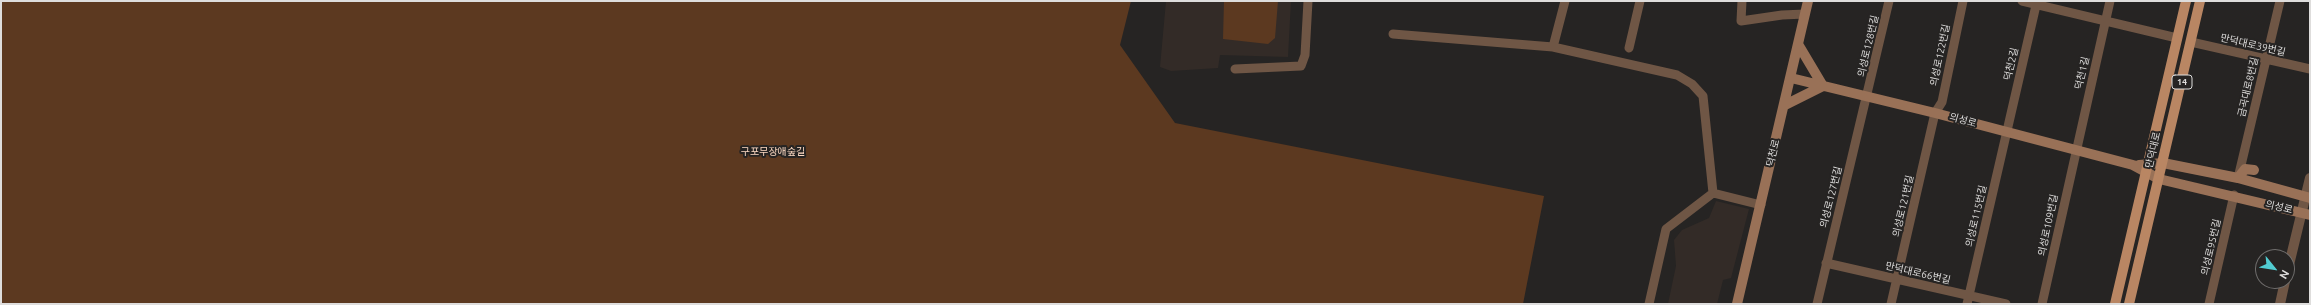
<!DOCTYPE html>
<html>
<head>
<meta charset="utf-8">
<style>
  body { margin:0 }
  #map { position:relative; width:2311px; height:305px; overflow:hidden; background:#262423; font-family:Ubuntu,sans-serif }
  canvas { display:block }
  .frame { position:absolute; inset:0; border:2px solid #dedddc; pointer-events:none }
  .north { position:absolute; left:2255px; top:249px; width:40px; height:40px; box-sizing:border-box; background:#262423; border:1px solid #706e6d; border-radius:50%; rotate:120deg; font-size:11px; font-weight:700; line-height:16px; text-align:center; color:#dedddc }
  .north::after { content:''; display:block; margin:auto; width:14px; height:18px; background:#51ccd1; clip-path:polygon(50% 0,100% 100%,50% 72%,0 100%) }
</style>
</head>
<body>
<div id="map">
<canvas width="2311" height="305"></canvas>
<div class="frame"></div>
<div class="north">N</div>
</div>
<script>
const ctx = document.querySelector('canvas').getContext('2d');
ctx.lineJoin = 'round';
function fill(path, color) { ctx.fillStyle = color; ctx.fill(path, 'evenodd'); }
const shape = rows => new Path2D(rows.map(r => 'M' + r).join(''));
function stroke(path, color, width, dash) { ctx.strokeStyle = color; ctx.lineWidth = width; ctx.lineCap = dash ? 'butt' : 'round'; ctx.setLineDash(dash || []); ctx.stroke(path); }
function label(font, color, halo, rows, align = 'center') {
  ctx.font = font + ' Ubuntu,"Noto Sans KR",sans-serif'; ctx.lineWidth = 4; ctx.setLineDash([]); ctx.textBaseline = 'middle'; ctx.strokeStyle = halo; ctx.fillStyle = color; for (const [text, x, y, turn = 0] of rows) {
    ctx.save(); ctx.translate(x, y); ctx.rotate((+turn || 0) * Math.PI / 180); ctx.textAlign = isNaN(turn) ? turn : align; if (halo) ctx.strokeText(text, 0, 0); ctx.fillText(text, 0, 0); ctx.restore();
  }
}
const built = shape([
  [1166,1,1291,1,1288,57,1220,55,1218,68,1171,71,1160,67],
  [1716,201,1749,209,1731,278,1723,280,1717,304,1668,304,1676,266,1674,240,1682,230,1709,218]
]);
const green = shape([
  [1,1,1131,1,1120,45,1175,123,1544,196,1523,304,1,304],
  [1224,1,1278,1,1275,38,1268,44,1223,39]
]);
const minor = shape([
  [1742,1,1741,21,1782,15,1805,14],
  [2022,1,2177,38],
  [1393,34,1553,47,1677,75,1692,84,1703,96,1713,193,1761,205],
  [2191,42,2310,69],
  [1553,47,1565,1],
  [1629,48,1640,1],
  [1235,69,1301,66,1305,55,1308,1],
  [2238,178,2280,1],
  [1826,263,2006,304],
  [1649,304,1666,229,1713,193],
  [1817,304,1889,1],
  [1891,304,1935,113,1942,102,1963,1],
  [1967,304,2037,1],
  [2042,304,2110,1],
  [2209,304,2234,195]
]);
const tertiary = shape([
  [2287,273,2310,178],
  [2280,304,2285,281]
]);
const secondary = shape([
  [1791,78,1935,113,2133,165,2159,179,2310,215],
  [1785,105,1823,86,1798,44],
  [2139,165,2163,163,2238,178,2310,198],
  [2238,178,2245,169,2254,170],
  [1737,304,1808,1]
]);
const primary = shape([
  [2115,304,2186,1],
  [2129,304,2200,1]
]);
const shields = [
  [2182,82,20]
];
const shieldNames = [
  ["14",2182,82]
];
const streetNames = [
  ["만덕대로39번길",2253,45,13],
  ["의성로128번길",1868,46,-77],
  ["의성로122번길",1940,55,-78],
  ["덕천2길",2011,64,-77],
  ["덕천1길",2082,73,-77],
  ["금곡대로8번길",2248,87,-77],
  ["의성로",1963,120,16],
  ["만덕대로",2153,150,-77],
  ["덕천로",1773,153,-76],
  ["의성로127번길",1831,197,-76],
  ["의성로121번길",1903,206,-77],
  ["의성로",2279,207,14],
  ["의성로115번길",1976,216,-77],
  ["의성로109번길",2048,225,-78],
  ["의성로95번길",2211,247,-77],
  ["만덕대로66번길",1918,273,13]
];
const parkNames = [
  ["구포무장애숲길",773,152]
];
fill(built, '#332b27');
fill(green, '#5c3920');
stroke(minor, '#6f5645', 9);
stroke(tertiary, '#6f5645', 10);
stroke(secondary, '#997157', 10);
stroke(primary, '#b98663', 10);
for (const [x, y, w] of shields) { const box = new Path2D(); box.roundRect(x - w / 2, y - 7, w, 14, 3); ctx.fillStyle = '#262423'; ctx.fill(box); stroke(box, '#dedddc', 1); }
label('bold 9px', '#dedddc', null, shieldNames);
label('10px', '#dedddc', '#262423', streetNames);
label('10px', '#fbd8c1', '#262423', parkNames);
</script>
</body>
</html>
